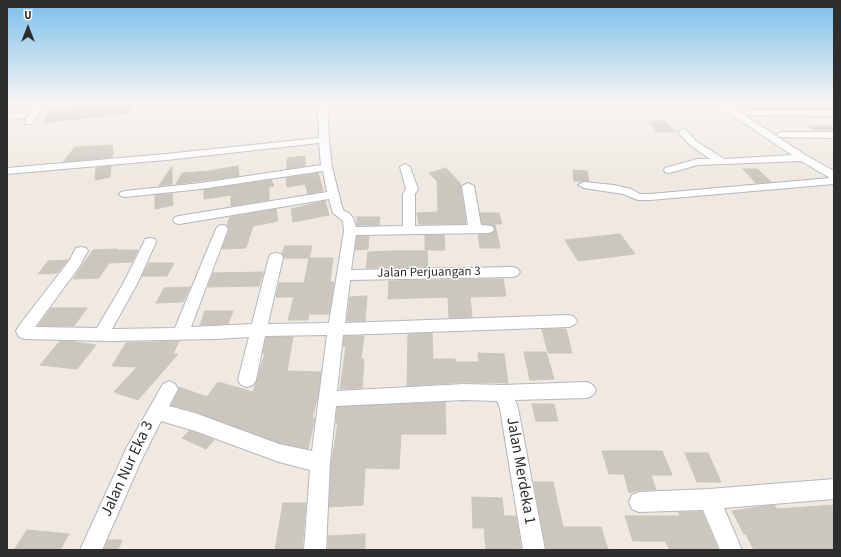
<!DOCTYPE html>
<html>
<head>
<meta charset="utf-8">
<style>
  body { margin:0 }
  #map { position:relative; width:841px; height:557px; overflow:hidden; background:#efe9e1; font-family:"Source Sans 3",sans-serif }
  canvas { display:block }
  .frame { position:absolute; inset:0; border:8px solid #2e2e2e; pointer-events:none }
  .north { position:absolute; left:8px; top:8px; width:40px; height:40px; -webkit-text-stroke:3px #fff; paint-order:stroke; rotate:0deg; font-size:11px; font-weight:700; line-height:16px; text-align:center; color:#2e2e2e }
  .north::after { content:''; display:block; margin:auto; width:14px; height:18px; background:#2e2e2e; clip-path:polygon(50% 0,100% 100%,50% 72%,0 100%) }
</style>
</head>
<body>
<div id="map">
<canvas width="841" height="557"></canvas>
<div class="frame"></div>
<div class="north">U</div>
</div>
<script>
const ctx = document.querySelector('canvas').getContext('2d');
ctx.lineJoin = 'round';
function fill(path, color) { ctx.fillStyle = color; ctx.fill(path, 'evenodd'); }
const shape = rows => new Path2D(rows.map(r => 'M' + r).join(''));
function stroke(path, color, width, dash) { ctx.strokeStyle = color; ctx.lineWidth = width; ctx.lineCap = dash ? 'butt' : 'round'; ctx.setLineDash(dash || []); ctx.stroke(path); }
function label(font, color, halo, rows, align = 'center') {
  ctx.font = font + ' "Source Sans 3",sans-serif'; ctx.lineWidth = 3; ctx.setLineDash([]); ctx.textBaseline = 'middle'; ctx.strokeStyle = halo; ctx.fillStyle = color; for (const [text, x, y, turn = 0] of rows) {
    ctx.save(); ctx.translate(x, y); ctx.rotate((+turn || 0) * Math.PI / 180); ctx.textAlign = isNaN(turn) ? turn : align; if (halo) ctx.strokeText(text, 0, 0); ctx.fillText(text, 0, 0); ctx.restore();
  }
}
const building = shape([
  [123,102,132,102,128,113,43,123,51,110,123,102],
  [648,121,664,121,675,132,657,132,648,121],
  [808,126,834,126,834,130,814,130,808,126],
  [112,145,113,153,112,157,63,162,75,147,112,145],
  [305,156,305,166,287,169,287,158,305,156],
  [111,166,110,177,95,180,96,168,111,166],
  [172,166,172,184,159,186,172,166],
  [238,166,239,176,176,184,182,173,209,171,238,166],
  [446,168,460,183,466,224,419,224,417,213,438,212,437,181,429,173,446,168],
  [743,169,758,169,771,182,756,183,743,169],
  [573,170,587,171,589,181,574,181,573,170],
  [318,173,323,190,322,191,308,194,305,184,287,187,286,178,318,173],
  [271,180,274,186,269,187,269,200,231,206,231,195,204,199,204,190,271,180],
  [172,194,173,205,155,209,155,195,172,194],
  [325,201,329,215,293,222,291,209,325,201],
  [276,209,278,221,253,226,246,248,222,249,229,230,227,225,230,217,276,209],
  [480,213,499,213,502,224,495,224,500,248,480,248,478,235,492,233,495,230,492,225,482,224,480,213],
  [357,217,380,217,379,225,357,225,357,217],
  [620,234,635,254,578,261,565,240,620,234],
  [425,235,444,235,445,250,425,250,425,235],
  [357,236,369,236,368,249,355,250,357,236],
  [285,246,312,246,309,258,284,258,282,253,285,246],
  [117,249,116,250,138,250,132,262,109,263,99,278,73,279,93,250,117,249],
  [390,251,427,251,428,267,366,268,368,252,390,251],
  [309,258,333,258,330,282,334,282,329,314,309,314,308,320,288,320,294,297,276,297,279,283,304,283,309,258],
  [68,260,57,273,38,274,48,261,68,260],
  [149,263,174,263,167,276,142,276,149,263],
  [263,272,259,286,208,287,213,273,263,272],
  [503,279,506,296,470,297,472,317,449,318,448,297,388,299,389,281,503,279],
  [190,287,183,302,156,303,164,288,190,287],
  [367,296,365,321,347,321,350,297,367,296],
  [51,308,87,308,74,326,38,326,51,308],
  [205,311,233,311,228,324,200,325,205,311],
  [542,329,566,329,572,353,548,353,542,329],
  [432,333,433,359,455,359,455,362,479,362,478,353,504,354,508,383,464,382,407,386,408,334,432,333],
  [344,336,364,336,361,359,364,359,362,388,340,389,346,347,343,346,344,336],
  [266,337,293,337,287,371,321,372,318,395,312,418,315,418,308,449,279,443,196,412,171,405,179,390,179,387,207,397,218,382,253,392,265,353,263,353,266,337],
  [60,341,67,341,96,345,77,369,40,365,60,341],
  [179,341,173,354,178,354,138,400,114,392,137,367,112,366,126,343,179,341],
  [524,352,546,352,554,379,530,380,524,352],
  [445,402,446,434,401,434,399,469,365,468,363,505,329,507,331,466,338,423,336,423,337,407,445,402],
  [532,404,554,404,558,421,536,421,532,404],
  [189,431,195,432,214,440,206,449,182,438,189,431],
  [602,451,662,451,672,475,651,475,656,490,639,490,629,493,624,474,609,474,602,451],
  [685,453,708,453,721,482,697,482,685,453],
  [534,482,553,482,563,527,601,527,608,550,546,550,534,482],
  [472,497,502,498,504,516,516,516,521,550,486,550,484,528,473,528,472,497],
  [283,503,306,503,302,550,275,550,283,503],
  [774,505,777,509,834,505,834,550,754,550,746,534,744,534,732,511,774,505],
  [679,512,702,512,718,550,670,550,665,541,633,541,625,516,680,516,679,512],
  [27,530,49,532,69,534,60,550,14,550,27,530],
  [365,534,365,550,328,550,328,536,365,534],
  [108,540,122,540,118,550,104,550,108,540]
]);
const minor = shape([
  [38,102,47,102,32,124,26,124,24,122,38,102],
  [318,102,327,102,327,104,329,140,332,167,342,207,344,211,349,213,353,218,356,227,403,226,403,194,406,189,400,167,405,164,410,167,418,189,415,194,415,226,468,225,462,186,468,183,474,186,481,225,492,226,494,229,492,232,488,233,356,235,351,270,513,267,518,269,520,272,518,275,513,277,350,280,345,323,569,315,574,317,577,321,574,325,569,327,343,335,337,391,464,384,503,385,587,382,593,385,596,390,593,395,587,398,515,400,518,408,545,550,523,550,500,408,497,401,464,400,336,406,330,462,326,550,304,550,310,470,279,462,195,431,161,421,141,461,102,550,80,550,127,447,163,384,169,381,175,384,178,389,169,406,195,413,279,444,312,451,327,335,265,336,256,380,253,385,247,387,241,385,238,380,249,337,216,339,111,341,25,339,19,337,16,331,21,323,69,261,76,248,81,247,86,248,88,251,79,267,35,327,97,328,123,284,144,242,145,239,150,238,155,239,156,242,137,284,112,329,175,328,216,229,218,226,222,225,226,226,228,229,191,327,252,324,269,257,271,254,276,253,281,254,283,257,268,324,329,323,344,231,343,221,333,213,329,199,179,224,175,223,173,220,175,217,179,216,327,192,323,171,201,189,125,197,121,196,119,194,121,192,125,191,201,183,321,165,319,143,166,160,7,174,7,168,166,154,319,138,318,102],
  [710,102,721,102,744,115,807,156,834,171,834,184,650,200,638,200,623,194,584,188,578,185,584,182,614,185,631,189,640,194,650,194,830,178,801,161,698,165,669,173,665,172,664,170,665,168,697,159,710,159,690,145,678,132,683,129,686,130,696,141,724,159,792,155,738,119,710,102],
  [748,110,834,110,834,116,745,115,744,113,748,110],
  [22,113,25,114,27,116,25,118,7,120,7,114,22,113],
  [782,132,834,132,834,138,779,137,777,135,779,133,782,132],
  [834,479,834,499,724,508,742,550,720,550,703,510,639,512,632,509,629,502,632,495,639,492,709,489,834,479]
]);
const streetNames = [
  ["Jalan Perjuangan 3",429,273,-1]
];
const nearStreetnames = [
  ["Jalan Nur Eka 3",128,469,-65],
  ["Jalan Merdeka 1",520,471,80]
];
fill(building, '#cbc7bf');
stroke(building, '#cbc5ba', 1);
stroke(minor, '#b4b7c1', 2);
fill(minor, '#fff');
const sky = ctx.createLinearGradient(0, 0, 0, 180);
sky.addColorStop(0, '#7abfeb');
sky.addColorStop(0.57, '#f8f5f2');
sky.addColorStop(1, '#f8f5f200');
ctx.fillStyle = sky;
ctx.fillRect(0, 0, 841, 180);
label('13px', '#2e2e2e', '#fff', streetNames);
label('16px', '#2e2e2e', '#fff', nearStreetnames);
</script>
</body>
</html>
